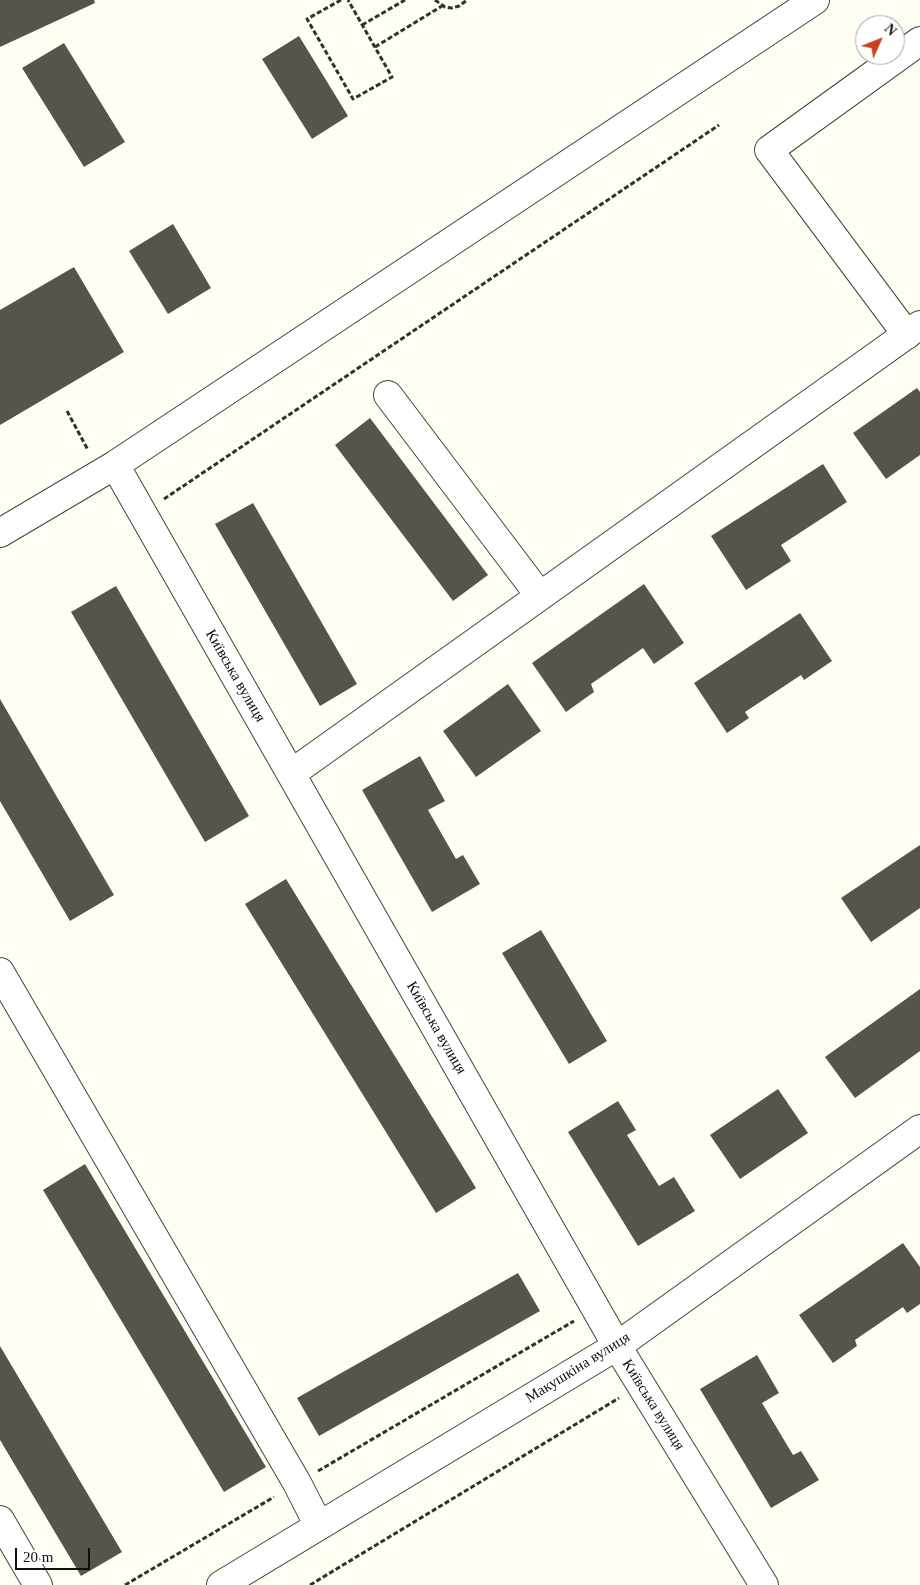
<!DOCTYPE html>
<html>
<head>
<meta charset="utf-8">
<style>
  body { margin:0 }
  #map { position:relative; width:920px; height:1585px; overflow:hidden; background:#fefff2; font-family:Georgia,serif }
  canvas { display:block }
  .north { position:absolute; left:855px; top:15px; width:50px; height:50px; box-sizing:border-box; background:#fff; border:1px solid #9f9f9f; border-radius:50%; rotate:46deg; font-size:14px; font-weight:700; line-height:20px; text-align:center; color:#0f0f0f }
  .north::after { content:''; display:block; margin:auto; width:18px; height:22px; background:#cb411c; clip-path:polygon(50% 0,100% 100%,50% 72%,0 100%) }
  .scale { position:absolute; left:15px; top:1548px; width:75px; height:22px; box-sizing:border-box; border:2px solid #0f0f0f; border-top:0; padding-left:6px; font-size:15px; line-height:18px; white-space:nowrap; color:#0f0f0f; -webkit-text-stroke:4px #fff; paint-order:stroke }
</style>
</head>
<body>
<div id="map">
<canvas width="920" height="1585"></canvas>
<div class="north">N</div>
<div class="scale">20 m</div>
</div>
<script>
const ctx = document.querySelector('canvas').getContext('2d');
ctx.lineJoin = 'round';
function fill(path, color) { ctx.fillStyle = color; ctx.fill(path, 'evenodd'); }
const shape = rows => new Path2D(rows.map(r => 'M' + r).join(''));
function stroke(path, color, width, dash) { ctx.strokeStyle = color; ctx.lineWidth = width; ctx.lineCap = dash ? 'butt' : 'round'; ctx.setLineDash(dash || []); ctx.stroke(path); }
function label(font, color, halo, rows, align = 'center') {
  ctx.font = font + ' Georgia,serif'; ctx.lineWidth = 5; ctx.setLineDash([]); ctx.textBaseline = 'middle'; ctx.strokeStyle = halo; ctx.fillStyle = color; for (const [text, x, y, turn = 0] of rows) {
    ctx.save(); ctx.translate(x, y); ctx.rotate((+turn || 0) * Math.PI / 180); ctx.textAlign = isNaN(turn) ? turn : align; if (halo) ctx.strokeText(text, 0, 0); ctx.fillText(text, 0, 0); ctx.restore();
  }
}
const building = shape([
  [0,0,94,0,95,3,0,47],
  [299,36,348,116,312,139,262,59],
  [64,43,125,142,84,167,22,68],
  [173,224,211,288,168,314,129,251],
  [74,267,124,352,0,425,0,310],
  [917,388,920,392,920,455,886,479,853,433],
  [370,418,488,575,453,601,335,445],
  [823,464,847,502,781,545,791,561,746,590,711,536],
  [253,503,357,684,320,706,215,524],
  [644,584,684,643,654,664,643,648,591,684,594,692,566,712,532,663],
  [116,586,249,816,205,842,71,612],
  [800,613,832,661,804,680,801,675,745,712,749,718,727,733,694,683],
  [508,684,541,731,476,777,443,731],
  [0,699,114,895,70,921,0,801],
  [420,756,445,801,428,810,456,859,463,855,480,884,432,912,362,790],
  [920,845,920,908,871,942,841,898],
  [286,879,476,1188,436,1213,245,904],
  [541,930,607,1041,569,1064,502,953],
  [920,989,920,1051,855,1098,825,1057],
  [778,1089,808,1133,740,1179,710,1135],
  [618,1101,636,1130,627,1135,659,1186,674,1177,695,1211,638,1246,568,1132],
  [85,1164,266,1467,224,1492,43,1190],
  [903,1243,920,1267,920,1304,907,1313,903,1307,855,1340,857,1346,833,1363,799,1315],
  [518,1273,540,1311,319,1436,297,1398],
  [0,1346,122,1552,81,1576,0,1440],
  [757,1355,779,1393,762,1403,793,1455,801,1451,819,1480,771,1508,700,1389]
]);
const path = shape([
  [341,0,307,19,353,99,392,77,348,0],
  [435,0,445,7,452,8,459,6,467,0],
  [362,25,405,0],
  [375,47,442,6],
  [67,411,88,450],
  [164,499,719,125],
  [318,1471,574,1321],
  [125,1585,274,1497],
  [310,1585,619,1398]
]);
const minor = shape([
  [907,335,769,150,920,41],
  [388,395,540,596],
  [115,465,617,1346,764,1585],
  [0,533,115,465,815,0],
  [292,773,920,325],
  [0,972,297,1483,319,1526],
  [0,1520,38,1585],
  [221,1585,617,1346,920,1129]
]);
const streetNames = [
  ["Київська вулиця",235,676,60],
  ["Київська вулиця",436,1028,60],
  ["Макушкіна вулиця",578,1368,-32],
  ["Київська вулиця",653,1405,58]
];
fill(building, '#59544b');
stroke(minor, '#424242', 30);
stroke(path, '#313131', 3, [5, 2.5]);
stroke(minor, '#fff', 28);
label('15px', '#0f0f0f', '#fff', streetNames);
</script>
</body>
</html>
